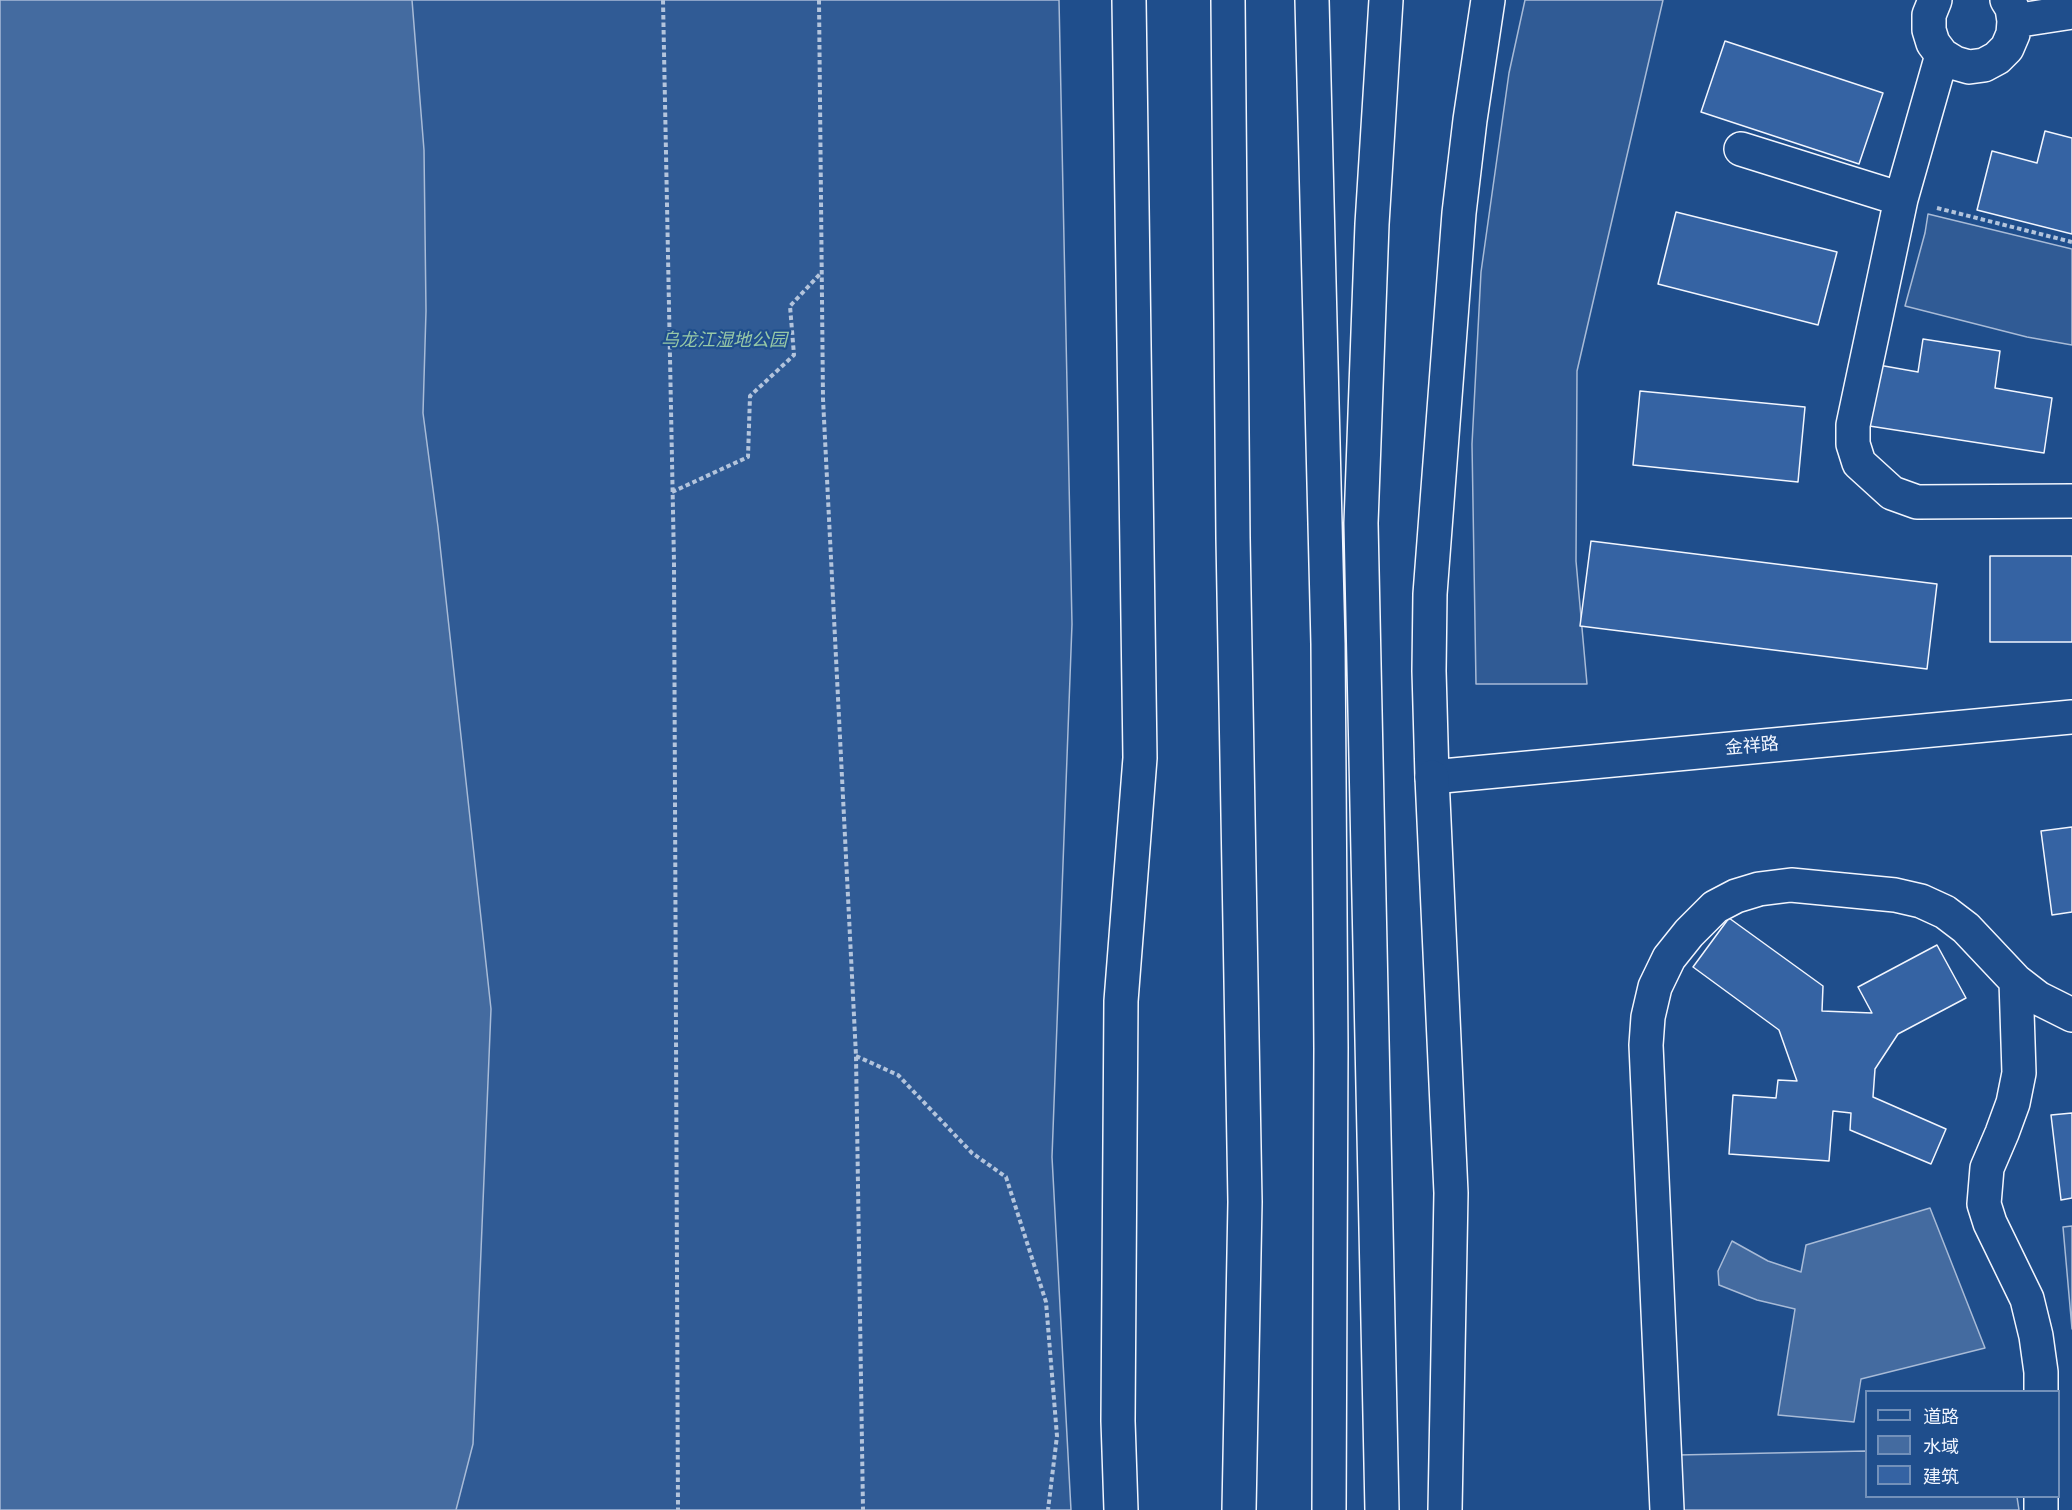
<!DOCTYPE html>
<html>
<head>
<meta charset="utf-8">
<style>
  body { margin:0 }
  #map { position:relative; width:2072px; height:1510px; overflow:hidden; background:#1f4e8c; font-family:"Source Serif 4","Noto Sans SC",serif }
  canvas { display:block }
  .legend { position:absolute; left:1865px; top:1390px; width:195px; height:108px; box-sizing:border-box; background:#1f4e8c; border:2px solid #7391ba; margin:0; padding:8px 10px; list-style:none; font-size:18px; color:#f2f6ff }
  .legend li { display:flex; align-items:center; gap:12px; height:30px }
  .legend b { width:30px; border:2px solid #7391ba }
</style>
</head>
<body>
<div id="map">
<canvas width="2072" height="1510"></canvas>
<ul class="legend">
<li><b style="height:8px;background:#1f4e8c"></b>道路</li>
<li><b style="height:16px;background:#446ba0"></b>水域</li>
<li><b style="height:16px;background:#3563a3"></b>建筑</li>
</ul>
</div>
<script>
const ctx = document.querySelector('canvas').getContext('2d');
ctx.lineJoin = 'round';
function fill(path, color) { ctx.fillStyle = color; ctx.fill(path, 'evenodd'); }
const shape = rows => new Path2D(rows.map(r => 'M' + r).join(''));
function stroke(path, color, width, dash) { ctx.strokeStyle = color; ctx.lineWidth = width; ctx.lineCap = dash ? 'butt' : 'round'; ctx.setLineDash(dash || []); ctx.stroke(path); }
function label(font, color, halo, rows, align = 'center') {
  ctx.font = font + ' "Source Serif 4","Noto Sans SC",serif'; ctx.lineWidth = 4.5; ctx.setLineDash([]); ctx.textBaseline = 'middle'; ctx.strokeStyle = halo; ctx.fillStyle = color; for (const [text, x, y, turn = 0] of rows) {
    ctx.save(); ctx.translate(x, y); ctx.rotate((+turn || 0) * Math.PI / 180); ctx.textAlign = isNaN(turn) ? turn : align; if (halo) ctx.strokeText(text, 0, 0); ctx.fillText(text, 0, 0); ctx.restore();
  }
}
const built = shape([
  [366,0,1059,0,1072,624,1052,1157,1071,1510,408,1510,366,0],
  [1525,0,1663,0,1577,371,1576,561,1587,684,1476,684,1472,444,1481,272,1509,73,1525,0],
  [1928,214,2072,249,2072,345,2027,337,1905,306,1925,233,1928,214],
  [2072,1226,2072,1329,2063,1227,2072,1226],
  [1866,1451,1866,1496,2017,1497,2019,1510,1680,1510,1678,1455,1866,1451]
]);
const water = shape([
  [0,0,412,0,424,150,426,311,423,413,438,527,491,1009,473,1444,456,1510,0,1510,0,0],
  [1930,1208,1985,1348,1861,1379,1854,1422,1778,1415,1795,1309,1757,1300,1719,1285,1718,1271,1732,1241,1768,1261,1801,1272,1806,1245,1930,1208]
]);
const building = shape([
  [1725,41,1883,93,1859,164,1701,112,1725,41],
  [2045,131,2072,138,2072,234,1977,210,1992,151,2037,163,2045,131],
  [1676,212,1837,252,1818,325,1658,284,1676,212],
  [1923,339,2000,351,1995,388,2052,398,2044,453,1863,425,1873,364,1918,372,1923,339],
  [1640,391,1805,407,1798,482,1633,465,1640,391],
  [1591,541,1937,584,1927,669,1580,626,1591,541],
  [1990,556,2072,556,2072,642,1990,642,1990,556],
  [2072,827,2072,912,2052,915,2041,831,2072,827],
  [1729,918,1823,986,1822,1011,1872,1013,1858,987,1937,945,1966,998,1898,1034,1875,1069,1873,1097,1946,1129,1931,1164,1850,1130,1851,1113,1833,1111,1829,1161,1729,1154,1733,1095,1776,1098,1778,1080,1797,1081,1779,1030,1693,967,1729,918],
  [2072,1113,2072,1198,2061,1200,2051,1115,2072,1113]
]);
const path = shape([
  [663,0,674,562,678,1510],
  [819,0,823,399,856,1056,863,1510],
  [1937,208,2072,242],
  [672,492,748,457,750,396,794,355,790,306,821,273],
  [856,1056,898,1075,972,1153,1006,1177,1046,1302,1057,1436,1048,1510]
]);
const minor = shape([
  [1488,0,1470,120,1459,213,1430,594,1429,671,1432,777,2072,717],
  [1935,0,1929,15,1929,30,1933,43,1942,55,1955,63,1969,67,1984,65,1997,58,2007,48,2013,34,2014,21,2012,8,2007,0],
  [2014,21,2072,12],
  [1942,55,1901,199,1853,425,1853,444,1859,463,1892,493,1917,502,2072,501],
  [1741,149,1901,199],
  [2016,981,2019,1073,2013,1103,2002,1133,1987,1168,1984,1204,1990,1223,2027,1299,2036,1336,2041,1372,2041,1392],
  [2041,1496,2041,1510],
  [1667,1510,1646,1045,1648,1017,1655,987,1669,958,1689,933,1715,907,1736,896,1759,889,1791,885,1895,895,1921,901,1945,912,1966,928,2016,981,2038,998,2072,1015]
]);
const major = shape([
  [1432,777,1451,1193,1445,1510],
  [1121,1510,1118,1421,1121,1001,1140,758,1129,0]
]);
const highway = shape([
  [1228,0,1233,538,1245,1202,1239,1510],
  [1312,0,1328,644,1331,1048,1329,1510],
  [1382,1510,1361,523,1372,224,1386,0]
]);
const parkNames = [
  ["乌龙江湿地公园",724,341]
];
const streetNames = [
  ["金祥路",1752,747,-5]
];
fill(built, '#305b95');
stroke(built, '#a8bbd7', 1.5);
fill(water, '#446ba0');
stroke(water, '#a8bbd7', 1.5);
fill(building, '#3563a3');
stroke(building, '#f2f6ff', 1.5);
stroke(minor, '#f2f6ff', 36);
stroke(major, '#f2f6ff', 36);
stroke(highway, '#f2f6ff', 36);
stroke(path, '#b3c4dc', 4, [4.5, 3]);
stroke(minor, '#1f4e8c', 33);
stroke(major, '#1f4e8c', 33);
stroke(highway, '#1f4e8c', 33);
label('italic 18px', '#97c8a6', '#1f4e8c', parkNames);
label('18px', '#f2f6ff', '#1f4e8c', streetNames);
</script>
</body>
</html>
